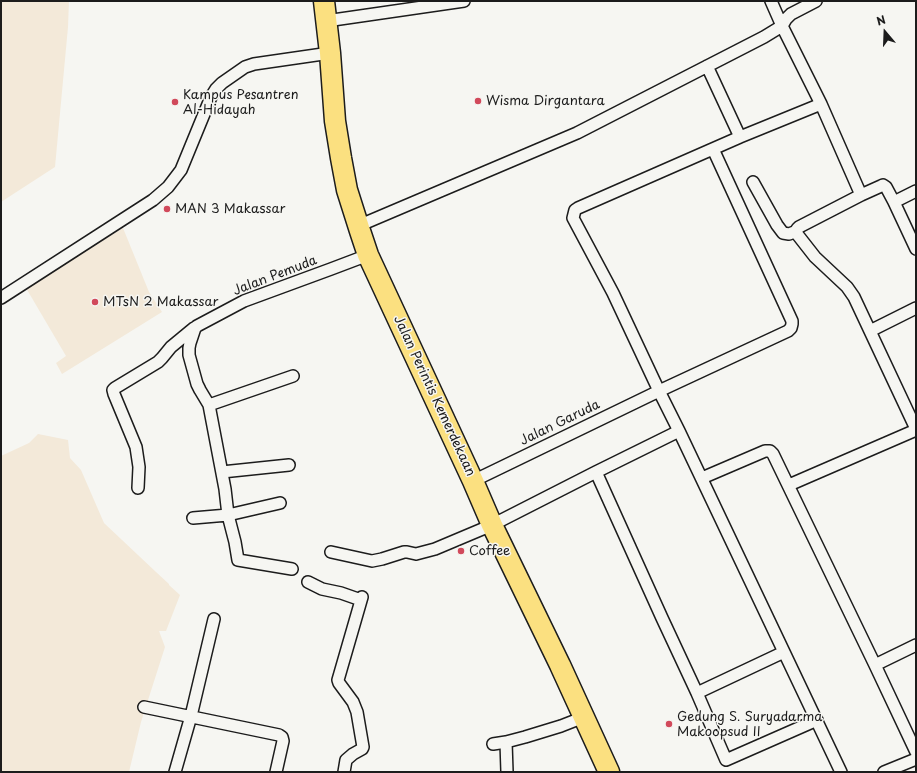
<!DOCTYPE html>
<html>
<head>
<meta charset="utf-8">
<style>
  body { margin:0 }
  #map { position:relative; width:917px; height:773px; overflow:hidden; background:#f6f6f2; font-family:"Playpen Sans",sans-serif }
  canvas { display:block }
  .frame { position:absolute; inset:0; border:2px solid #1c1c1c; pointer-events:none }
  .north { position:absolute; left:865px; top:12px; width:40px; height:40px; -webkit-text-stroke:3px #f6f6f2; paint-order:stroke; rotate:341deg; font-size:11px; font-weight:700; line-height:16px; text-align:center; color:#1c1c1c }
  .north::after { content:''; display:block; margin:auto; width:14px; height:18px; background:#1c1c1c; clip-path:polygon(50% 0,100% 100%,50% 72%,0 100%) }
</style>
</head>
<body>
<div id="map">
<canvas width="917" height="773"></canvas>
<div class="frame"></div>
<div class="north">N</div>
</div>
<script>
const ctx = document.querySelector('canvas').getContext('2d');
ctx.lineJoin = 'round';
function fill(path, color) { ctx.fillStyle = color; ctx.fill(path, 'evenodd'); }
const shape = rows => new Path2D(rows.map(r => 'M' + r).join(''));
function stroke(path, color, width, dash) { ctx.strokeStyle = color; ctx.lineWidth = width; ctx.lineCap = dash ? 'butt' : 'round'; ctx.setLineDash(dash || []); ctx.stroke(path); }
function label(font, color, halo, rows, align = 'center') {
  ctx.font = font + ' "Playpen Sans",sans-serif'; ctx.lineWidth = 3; ctx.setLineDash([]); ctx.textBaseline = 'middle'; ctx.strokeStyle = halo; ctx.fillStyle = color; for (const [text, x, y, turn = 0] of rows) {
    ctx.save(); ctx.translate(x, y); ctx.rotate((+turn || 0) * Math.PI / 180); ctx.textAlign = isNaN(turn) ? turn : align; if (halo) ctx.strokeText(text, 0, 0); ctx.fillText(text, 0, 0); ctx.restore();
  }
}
const built = shape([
  [1,1,69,1,68,27,55,167,1,202],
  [123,228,149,292,162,312,62,374,56,363,66,356,26,288],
  [38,434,68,440,70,458,81,470,104,523,156,572,169,584,169,585,180,595,166,631,159,631,165,647,141,722,129,772,1,772,1,456,29,443]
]);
const street = shape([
  [326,21,464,1],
  [707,66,740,137,578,208,575,210,573,218,613,293,659,391,679,431,841,772],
  [821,104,861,195,881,186,883,185,886,187,894,202,916,249],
  [740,137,821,104,782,26,771,1],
  [753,182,777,225,783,233,789,234,797,231],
  [861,195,799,227,797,229,797,234,815,257,847,287,854,297,916,429],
  [894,202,916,191],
  [358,226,577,133,764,37,782,26,786,19,791,14,816,1],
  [1,298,153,200,168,187,181,170,211,97,216,89,222,83,245,67,254,64,330,53],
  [870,331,916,308],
  [209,405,293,376],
  [222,472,289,465],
  [596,472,662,618,697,693,726,760,817,720],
  [702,478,765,451,770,451,773,454,875,665,916,752],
  [473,481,659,391,788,331,791,328,792,324,792,321,713,149],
  [789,485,916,430],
  [138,488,139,467,136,447,114,394,113,390,115,388,158,362,162,358,171,347,194,328],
  [193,518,228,515,280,503],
  [331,552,372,561,382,559,404,552,407,552,416,554,435,549,492,525,596,472,679,431],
  [292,569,238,560,235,542,228,515,225,489,209,405,200,390,197,384,189,355,189,348,190,343,195,328,197,326,244,301,331,269,368,255],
  [308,582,322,589,341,593,361,600],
  [875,665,916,645],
  [697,693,784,652],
  [144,707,279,735,282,737,283,741,276,772],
  [493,744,506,742],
  [175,772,191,716,214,619],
  [344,772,346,760,353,754,362,749,363,747,357,712,353,702,339,683,338,680,362,597],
  [507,772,506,742,525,737,561,726,584,717],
  [884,772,916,759]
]);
const highway = shape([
  [324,1,330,53,335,121,341,158,347,190,360,231,368,255,473,481,492,525,560,665,609,772]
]);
const markers = [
  [478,101,4,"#d1495b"],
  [175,102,4,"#d1495b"],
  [167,209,4,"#d1495b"],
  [95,302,4,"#d1495b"],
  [461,551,4,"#d1495b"],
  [669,724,4,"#d1495b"]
];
const poiNames = [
  ["Kampus Pesantren",183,95],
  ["Al-Hidayah",183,110],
  ["Wisma Dirgantara",486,101],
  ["MAN 3 Makassar",175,209],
  ["MTsN 2 Makassar",103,302],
  ["Coffee",469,551],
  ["Gedung S. Suryadarma",677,717],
  ["Makoopsud II",677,732]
];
const streetNames = [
  ["Jalan Pemuda",275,276,-21],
  ["Jalan Perintis Kemerdekaan",434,396,65],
  ["Jalan Garuda",560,423,-26]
];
fill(built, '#f3e9d9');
stroke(street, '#1c1c1c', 14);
stroke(highway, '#1c1c1c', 23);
stroke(street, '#f6f6f2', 11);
stroke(highway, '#fbe080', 20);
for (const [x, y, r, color] of markers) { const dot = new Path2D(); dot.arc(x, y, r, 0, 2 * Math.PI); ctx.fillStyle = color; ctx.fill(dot); stroke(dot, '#f6f6f2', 1.5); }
label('13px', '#1c1c1c', '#f6f6f2', poiNames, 'left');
label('13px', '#1c1c1c', '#f6f6f2', streetNames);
</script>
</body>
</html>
